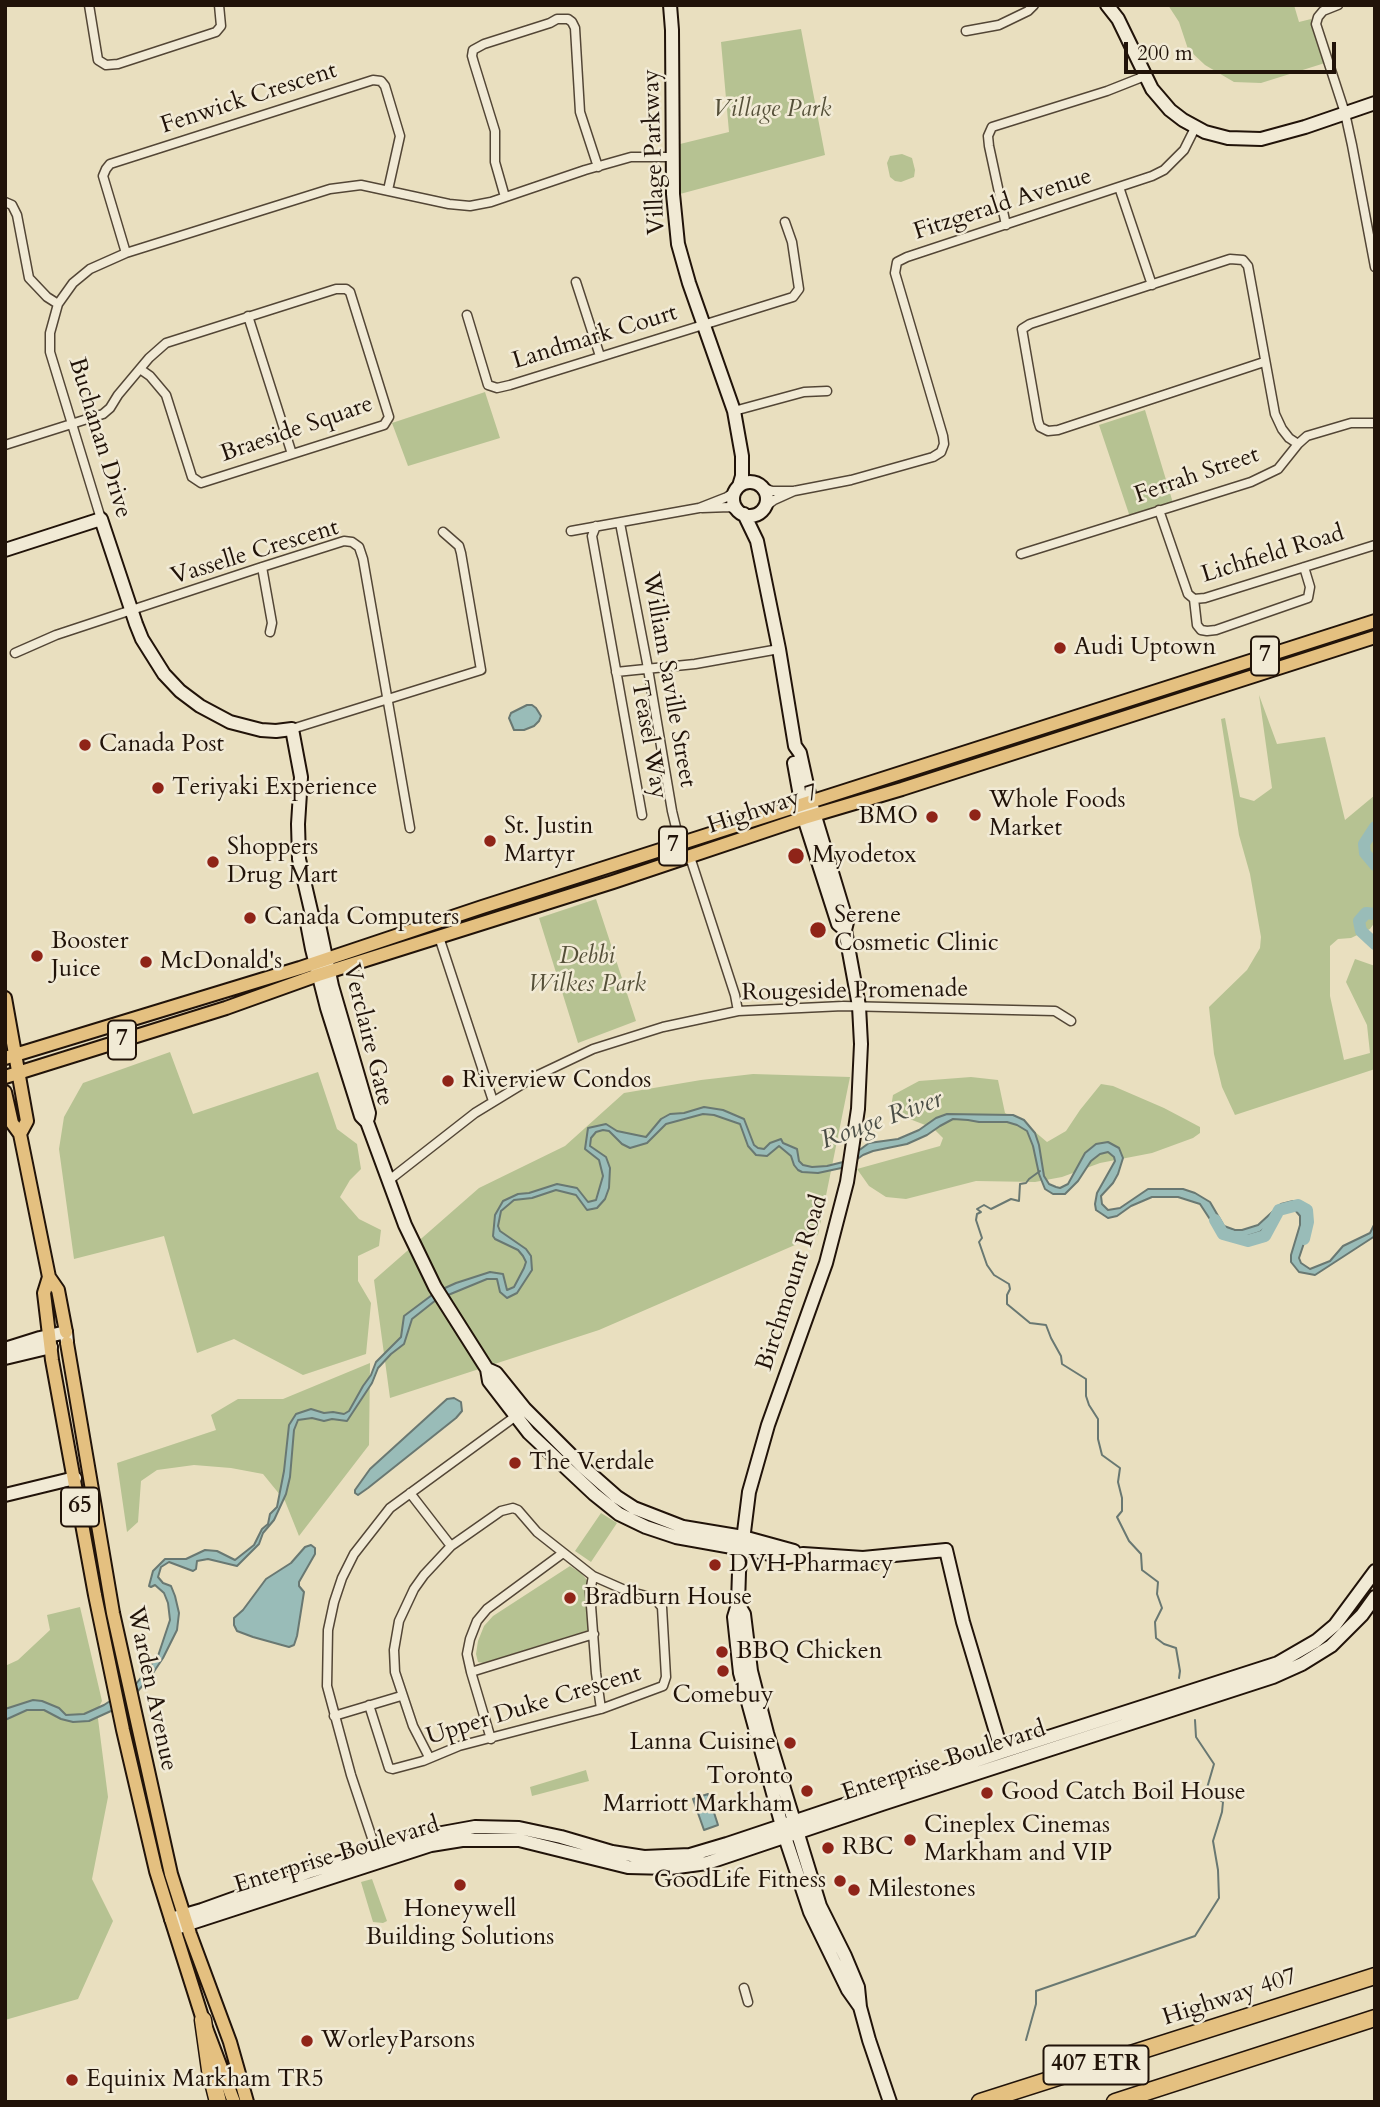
<!DOCTYPE html>
<html>
<head>
<meta charset="utf-8">
<style>
  body { margin:0 }
  #map { position:relative; width:1380px; height:2107px; overflow:hidden; background:#e9dfbf; font-family:Cardo,serif }
  canvas { display:block }
  .frame { position:absolute; inset:0; border:7px solid #211309; pointer-events:none }
  .scale { position:absolute; left:1124px; top:42px; width:212px; height:32px; box-sizing:border-box; border:4px solid #211309; border-top:0; padding-left:9px; font-size:21px; line-height:24px; white-space:nowrap; color:#211309; -webkit-text-stroke:5px #f1ead5; paint-order:stroke }
</style>
</head>
<body>
<div id="map">
<canvas width="1380" height="2107"></canvas>
<div class="frame"></div>
<div class="scale">200 m</div>
</div>
<script>
const ctx = document.querySelector('canvas').getContext('2d');
ctx.lineJoin = 'round';
function fill(path, color) { ctx.fillStyle = color; ctx.fill(path, 'evenodd'); }
const shape = rows => new Path2D(rows.map(r => 'M' + r).join(''));
function stroke(path, color, width, dash) { ctx.strokeStyle = color; ctx.lineWidth = width; ctx.lineCap = dash ? 'butt' : 'round'; ctx.setLineDash(dash || []); ctx.stroke(path); }
function label(font, color, halo, rows, align = 'center') {
  ctx.font = font + ' Cardo,serif'; ctx.lineWidth = 5; ctx.setLineDash([]); ctx.textBaseline = 'middle'; ctx.strokeStyle = halo; ctx.fillStyle = color; for (const [text, x, y, turn = 0] of rows) {
    ctx.save(); ctx.translate(x, y); ctx.rotate((+turn || 0) * Math.PI / 180); ctx.textAlign = isNaN(turn) ? turn : align; if (halo) ctx.strokeText(text, 0, 0); ctx.fillText(text, 0, 0); ctx.restore();
  }
}
const green = shape([
  [1168,5,1294,5,1299,22,1311,19,1325,63,1261,83,1234,82,1205,65,1188,49,1179,22],
  [801,29,825,155,680,194,680,144,729,132,721,42],
  [902,154,912,158,915,170,914,177,901,182,895,181,890,177,887,163,890,156],
  [485,392,500,438,408,466,392,423],
  [1145,410,1173,503,1130,517,1099,425],
  [1259,695,1277,744,1325,737,1345,820,1375,795,1375,922,1370,929,1351,938,1338,939,1330,946,1330,996,1344,1060,1370,1053,1367,1025,1346,982,1355,959,1375,966,1375,1069,1235,1115,1222,1087,1214,1054,1209,1007,1247,970,1260,948,1261,937,1250,874,1239,835,1221,719,1225,718,1240,797,1254,801,1272,788],
  [596,899,636,1021,578,1043,539,918],
  [170,1052,193,1114,318,1072,337,1129,357,1144,361,1169,350,1180,340,1197,359,1219,381,1230,379,1246,358,1256,358,1281,371,1303,366,1354,303,1375,234,1339,197,1353,164,1236,74,1259,59,1149,64,1117,83,1083],
  [753,1074,850,1077,818,1235,599,1330,390,1398,374,1280,479,1188,565,1146,624,1093,701,1080],
  [971,1077,998,1080,1005,1113,1028,1126,1047,1142,1066,1131,1080,1110,1101,1084,1113,1086,1164,1108,1200,1127,1200,1133,1193,1138,1152,1153,1100,1163,1062,1177,1035,1182,976,1181,906,1199,886,1197,869,1186,857,1169,940,1146,943,1138,933,1128,907,1118,891,1107,893,1095,919,1081],
  [370,1363,369,1445,299,1536,285,1501,263,1474,231,1468,194,1465,157,1470,141,1481,138,1522,127,1532,117,1463,216,1430,211,1415,238,1399,283,1399],
  [601,1513,617,1523,591,1562,575,1551],
  [570,1566,581,1573,587,1580,589,1630,483,1663,478,1662,476,1654,478,1641,484,1626,493,1616],
  [80,1607,102,1701,97,1711,108,1797,92,1879,113,1921,78,1999,5,2020,5,1666,18,1660,50,1630,47,1615],
  [586,1770,589,1781,532,1796,530,1787],
  [372,1879,387,1921,383,1923,373,1922,361,1882]
]);
const water = shape([
  [527,705,532,705,536,708,541,716,539,721,534,726,524,730,514,730,509,718,511,713,527,705],
  [704,1107,723,1110,744,1119,754,1145,758,1148,764,1149,770,1143,781,1139,783,1143,797,1149,799,1161,803,1165,812,1167,827,1166,843,1162,869,1143,898,1139,919,1130,936,1118,947,1114,1013,1115,1024,1120,1035,1133,1039,1145,1044,1176,1049,1184,1056,1187,1060,1188,1068,1184,1085,1153,1096,1144,1108,1142,1119,1148,1123,1158,1118,1174,1113,1183,1101,1196,1102,1204,1108,1210,1120,1208,1148,1189,1183,1189,1195,1193,1210,1202,1224,1226,1235,1230,1242,1230,1258,1225,1281,1204,1293,1201,1303,1205,1308,1216,1306,1237,1299,1258,1301,1263,1310,1269,1330,1261,1343,1246,1370,1233,1375,1223,1375,1236,1315,1275,1299,1272,1291,1262,1291,1255,1300,1225,1300,1216,1295,1210,1284,1211,1260,1232,1241,1238,1221,1233,1215,1227,1200,1204,1178,1197,1152,1197,1131,1206,1117,1216,1108,1218,1096,1210,1095,1204,1097,1193,1115,1161,1114,1157,1108,1152,1100,1154,1091,1161,1078,1181,1065,1194,1053,1194,1045,1189,1039,1174,1033,1146,1027,1131,1017,1125,1007,1122,979,1122,968,1120,953,1119,940,1126,927,1135,907,1144,873,1151,863,1155,846,1167,818,1173,802,1172,798,1170,794,1165,791,1156,779,1146,767,1156,756,1155,748,1146,740,1124,714,1115,703,1114,666,1124,647,1143,630,1148,622,1144,609,1131,603,1130,596,1132,591,1138,590,1146,606,1157,610,1168,609,1188,605,1199,597,1208,587,1210,576,1195,556,1190,532,1198,514,1200,501,1211,498,1226,500,1231,526,1249,531,1256,532,1270,517,1293,507,1298,500,1292,497,1279,487,1279,436,1300,412,1319,404,1344,391,1354,378,1368,372,1383,347,1421,332,1419,324,1421,312,1418,298,1420,294,1430,290,1477,286,1494,274,1520,263,1533,259,1544,237,1566,208,1559,197,1561,196,1569,193,1571,169,1562,161,1567,158,1577,163,1583,171,1586,175,1596,179,1613,177,1630,163,1658,151,1676,137,1692,122,1706,89,1721,73,1722,61,1719,44,1710,27,1710,5,1720,5,1709,33,1700,42,1701,59,1708,66,1715,84,1714,104,1705,136,1684,158,1656,170,1620,168,1603,164,1593,155,1585,151,1587,149,1586,153,1571,165,1559,186,1559,205,1550,217,1551,235,1560,254,1545,262,1529,268,1524,270,1514,277,1507,284,1471,289,1425,296,1414,311,1409,324,1413,333,1412,344,1414,349,1411,363,1386,371,1375,376,1362,401,1337,404,1316,436,1292,456,1283,490,1272,503,1274,507,1290,514,1287,524,1268,526,1262,523,1256,518,1250,495,1239,493,1236,495,1215,503,1201,518,1194,529,1193,557,1184,577,1188,588,1202,596,1200,603,1176,599,1160,585,1149,588,1128,606,1124,617,1131,646,1137,661,1119,670,1114,684,1113,704,1107],
  [454,1398,461,1402,462,1411,456,1418,368,1488,358,1495,355,1493,355,1490,370,1469,447,1399,454,1398],
  [311,1545,315,1548,315,1554,299,1582,299,1586,304,1592,297,1636,294,1645,289,1647,253,1637,237,1631,234,1625,234,1618,243,1610,266,1579,291,1563,305,1547,311,1545],
  [708,1794,718,1825,704,1830,693,1799,708,1794]
]);
const stream = shape([
  [1040,1171,1029,1179,1026,1183,1020,1184,1019,1201,1011,1199,991,1209,984,1205,977,1209,981,1212,977,1214,976,1220,982,1238,979,1242,987,1265,994,1275,1009,1284,1010,1289,1007,1295,1007,1304,1030,1323,1046,1325,1051,1338,1061,1356,1062,1364,1086,1379,1086,1396,1089,1405,1098,1419,1098,1439,1102,1455,1120,1468,1118,1482,1122,1498,1122,1511,1117,1517,1129,1541,1141,1554,1142,1570,1158,1582,1157,1594,1162,1608,1155,1622,1156,1638,1164,1644,1176,1648,1180,1671,1179,1678],
  [1026,2040,1036,2004,1036,1991,1195,1936,1219,1898,1218,1870,1213,1841,1222,1812,1223,1802,1214,1797,1207,1788,1214,1764,1196,1737,1195,1720]
]);
const river = shape([
  [1375,827,1364,844,1365,853,1375,865],
  [1375,914,1366,913,1359,921,1361,931,1375,944],
  [1215,1220,1223,1234,1248,1241,1265,1236,1279,1210,1298,1205,1307,1210,1308,1222,1304,1239]
]);
const street = shape([
  [89,5,98,60,106,65,118,64,216,32,221,26,219,5],
  [1338,5,1323,11,1318,17,1316,24,1345,113,1352,145,1375,267],
  [966,31,999,25,1028,11,1034,5],
  [1119,187,1152,285],
  [505,197,495,162,495,131,474,63,472,56,473,50,484,44,550,23,557,19,568,19,572,22,575,28,580,112,598,167],
  [5,202,12,205,17,215,29,278,47,297,58,304],
  [1006,225,989,146,988,136,992,127,1107,91,1145,76],
  [126,253,103,176,106,169,110,164,373,80,381,81,385,86,400,136,388,190],
  [576,282,600,356],
  [467,315,488,385,497,388,510,385,793,297,799,289,792,242,785,222],
  [248,316,292,454],
  [1264,362,1058,430,1048,431,1040,427,1038,421,1022,329,1030,324,1230,259,1243,260,1248,266,1275,414,1282,429,1289,438,1298,444],
  [734,411,804,392,827,391],
  [5,445,103,414,110,408,118,395,149,358,166,343,336,289,346,289,350,292,389,417,384,425,201,483,192,477,166,395,150,376,140,369],
  [764,488,772,491,794,491,851,480,933,457,941,452,944,444,943,436,895,273,897,262,907,257,1152,176,1164,170,1184,150,1195,128],
  [765,507,774,500,794,491],
  [702,508,730,507,739,511],
  [1159,510,1188,594,1194,599,1205,598,1375,545],
  [101,519,50,352,50,333,58,304,73,283,90,269,126,253,330,189,361,185,449,204,470,206,491,202,585,170,631,157,673,157],
  [620,523,647,663,672,811,680,844],
  [596,526,592,536,642,815],
  [571,531,699,508,727,497,735,492],
  [1021,554,1251,482,1278,469,1298,444,1307,436,1351,423,1375,423],
  [262,567,272,623,270,632],
  [1194,599,1197,625,1201,630,1207,631,1216,630,1308,598,1310,587,1304,567],
  [15,653,56,635,262,567,344,541,352,542,359,547,363,559,410,828],
  [616,672,695,664,779,649],
  [292,729,481,670,461,553,459,546,443,532],
  [690,857,735,995,738,1011],
  [439,937,493,1101],
  [388,1181,475,1113,534,1077,593,1049,663,1027,738,1011,843,1006,1055,1011,1071,1021],
  [410,1493,451,1546],
  [593,1576,590,1592,596,1673,601,1709],
  [471,1672,594,1634],
  [369,1705,389,1768,393,1769,423,1761,459,1746,601,1709,663,1686,666,1677,662,1607,654,1598,627,1591,593,1576,537,1532,518,1510,513,1508,501,1511,451,1546,424,1575,414,1589,399,1621,394,1650,395,1672,413,1726,429,1757],
  [334,1716,401,1696],
  [491,1739,471,1672,467,1654,470,1639,477,1621,487,1609,563,1553],
  [378,1856,351,1775,327,1686,328,1630,334,1602,342,1578,354,1554,390,1508,520,1413],
  [744,1988,748,2002]
]);
const secondary = shape([
  [670,5,672,30,673,194,678,244,689,283,734,411,742,456,742,476,739,486],
  [1107,5,1118,19,1152,89,1170,110,1183,120,1205,132,1228,138,1261,139,1305,127,1375,103],
  '733 499a17 17 0 1 1 34 0a17 17 0 1 1-34 0Z',
  [744,514,757,541,779,649,795,746,800,753,811,803,847,922,845,930,859,1006,861,1044,858,1109,847,1182,826,1263,768,1425,749,1492,739,1572,738,1604,734,1617,740,1673,785,1837,810,1912,848,1990,860,2007],
  [5,550,101,519,136,624,142,639,164,674,180,691,200,706,230,722,261,730,276,731,292,729,301,777,298,824,299,859,312,915,318,920,332,986,369,1113,368,1118],
  [794,763,804,818,838,924,845,930],
  [312,915,307,923,312,949,327,1008,361,1116,367,1122,405,1225,435,1287,487,1369,489,1381,529,1433,594,1494,619,1514,646,1527,676,1537,788,1557,803,1554,863,1558,946,1550,963,1622,1002,1752],
  [5,1349,40,1338,66,1332,67,1342],
  [5,1358,51,1347],
  [487,1369,496,1373,525,1409,583,1467,617,1497,634,1508,683,1527,743,1537,794,1551],
  [5,1495,75,1478],
  [738,1604,744,1614,751,1671,767,1733,820,1906,845,1956,858,1987,860,2007,869,2040,890,2102],
  [171,1919,202,1910,308,1872,431,1835,475,1827,519,1828,561,1837,612,1852,644,1857,690,1855,727,1844,1002,1752,1278,1663,1316,1641,1335,1625,1375,1571],
  [179,1927,431,1845,462,1840,519,1840,628,1867,670,1868,707,1863,882,1804,1273,1677,1302,1664,1331,1646,1362,1615,1375,1597]
]);
const primary = shape([
  [5,998,27,1121,20,1134],
  [5,1058,300,968,482,907,1375,621],
  [5,1077,226,1008,318,975,613,882,804,818,902,789,1375,637],
  [5,1092,12,1123,20,1134,49,1277,58,1290,66,1332],
  [49,1277,44,1293,52,1360,95,1595,123,1730,156,1871,171,1919,203,2020,234,2102],
  [67,1343,113,1613,171,1874,190,1934,230,2042,247,2102]
]);
const highway = shape([
  [203,2020,210,2070,218,2102],
  [980,2102,1375,1976],
  [1115,2102,1375,2018]
]);
const markers = [
  [1060,648,7,"#8f2418"],
  [85,745,7,"#8f2418"],
  [158,788,7,"#8f2418"],
  [975,815,7,"#8f2418"],
  [932,817,7,"#8f2418"],
  [490,841,7,"#8f2418"],
  [796,856,9,"#8f2418"],
  [213,862,7,"#8f2418"],
  [250,918,7,"#8f2418"],
  [818,930,9,"#8f2418"],
  [37,956,7,"#8f2418"],
  [146,962,7,"#8f2418"],
  [448,1081,7,"#8f2418"],
  [515,1463,7,"#8f2418"],
  [715,1565,7,"#8f2418"],
  [570,1598,7,"#8f2418"],
  [722,1652,7,"#8f2418"],
  [723,1671,7,"#8f2418"],
  [790,1743,7,"#8f2418"],
  [807,1791,7,"#8f2418"],
  [987,1793,7,"#8f2418"],
  [910,1840,7,"#8f2418"],
  [828,1848,7,"#8f2418"],
  [840,1881,7,"#8f2418"],
  [460,1885,7,"#8f2418"],
  [854,1890,7,"#8f2418"],
  [307,2041,7,"#8f2418"],
  [72,2080,7,"#8f2418"]
];
const shields = [
  [1265,656,28],
  [673,846,28],
  [122,1040,28],
  [80,1507,38],
  [1096,2065,105]
];
const shieldNames = [
  ["7",1265,656],
  ["7",673,846],
  ["7",122,1040],
  ["65",80,1507],
  ["407 ETR",1096,2065]
];
const streetNames = [
  ["Fenwick Crescent",249,99,-18],
  ["Village Parkway",655,152,-92],
  ["Fitzgerald Avenue",1003,205,-18],
  ["Landmark Court",595,338,-17],
  ["Braeside Square",297,430,-19],
  ["Buchanan Drive",99,438,73],
  ["Ferrah Street",1197,476,-19],
  ["Vasselle Crescent",255,553,-17],
  ["Lichfield Road",1273,555,-17],
  ["William Saville Street",668,680,80],
  ["Teasel Way",648,740,80],
  ["Highway 7",763,810,-18],
  ["Rougeside Promenade",855,992,-1],
  ["Verclaire Gate",367,1035,76],
  ["Birchmount Road",793,1283,-72],
  ["Warden Avenue",151,1689,78],
  ["Upper Duke Crescent",534,1706,-17],
  ["Enterprise Boulevard",944,1762,-18],
  ["Enterprise Boulevard",337,1856,-17],
  ["Highway 407",1230,1998,-18]
];
const parkNames = [
  ["Village Park",772,110],
  ["Debbi",587,957],
  ["Wilkes Park",587,985]
];
const poiNames = [
  ["Audi Uptown",1074,648],
  ["Canada Post",99,745],
  ["Teriyaki Experience",172,788],
  ["Whole Foods",989,801],
  ["Market",989,829],
  ["BMO",918,817,"right"],
  ["St. Justin",504,827],
  ["Martyr",504,855],
  ["Shoppers",227,848],
  ["Drug Mart",227,876],
  ["Myodetox",812,856],
  ["Serene",834,916],
  ["Cosmetic Clinic",834,944],
  ["Canada Computers",264,918],
  ["Booster",51,942],
  ["Juice",51,970],
  ["McDonald's",160,962],
  ["Riverview Condos",462,1081],
  ["The Verdale",529,1463],
  ["DVH Pharmacy",729,1565],
  ["Bradburn House",584,1598],
  ["BBQ Chicken",736,1652],
  ["Comebuy",723,1696,"center"],
  ["Lanna Cuisine",776,1743,"right"],
  ["Toronto",793,1777,"right"],
  ["Marriott Markham",793,1805,"right"],
  ["Good Catch Boil House",1001,1793],
  ["Cineplex Cinemas",924,1826],
  ["Markham and VIP",924,1854],
  ["RBC",842,1848],
  ["GoodLife Fitness",826,1881,"right"],
  ["Milestones",868,1890],
  ["Honeywell",460,1910,"center"],
  ["Building Solutions",460,1938,"center"],
  ["WorleyParsons",321,2041],
  ["Equinix Markham TR5",86,2080]
];
const waterNames = [
  ["Rouge River",882,1121,-20]
];
fill(green, '#b6c292');
fill(water, '#99bcb8');
stroke(water, '#697872', 2);
stroke(stream, '#697872', 2);
stroke(river, '#99bcb8', 12);
stroke(street, '#534636', 11);
stroke(secondary, '#211309', 16);
stroke(primary, '#211309', 16);
stroke(highway, '#211309', 19);
stroke(street, '#f1ead5', 8);
stroke(secondary, '#f1ead5', 12);
stroke(primary, '#e4c080', 12);
stroke(highway, '#e4c080', 16);
for (const [x, y, r, color] of markers) { const dot = new Path2D(); dot.arc(x, y, r, 0, 2 * Math.PI); ctx.fillStyle = color; ctx.fill(dot); stroke(dot, '#f1ead5', 2.5); }
for (const [x, y, w] of shields) { const box = new Path2D(); box.roundRect(x - w / 2, y - 19.5, w, 39, 5); ctx.fillStyle = '#f1ead5'; ctx.fill(box); stroke(box, '#211309', 2); }
label('bold 23px', '#211309', null, shieldNames);
label('24px', '#211309', '#f1ead5', streetNames);
label('italic 24px', '#555039', '#f1ead5', parkNames);
label('24px', '#211309', '#f1ead5', poiNames, 'left');
label('italic 26px', '#4b4e46', '#f1ead5', waterNames);
</script>
</body>
</html>
